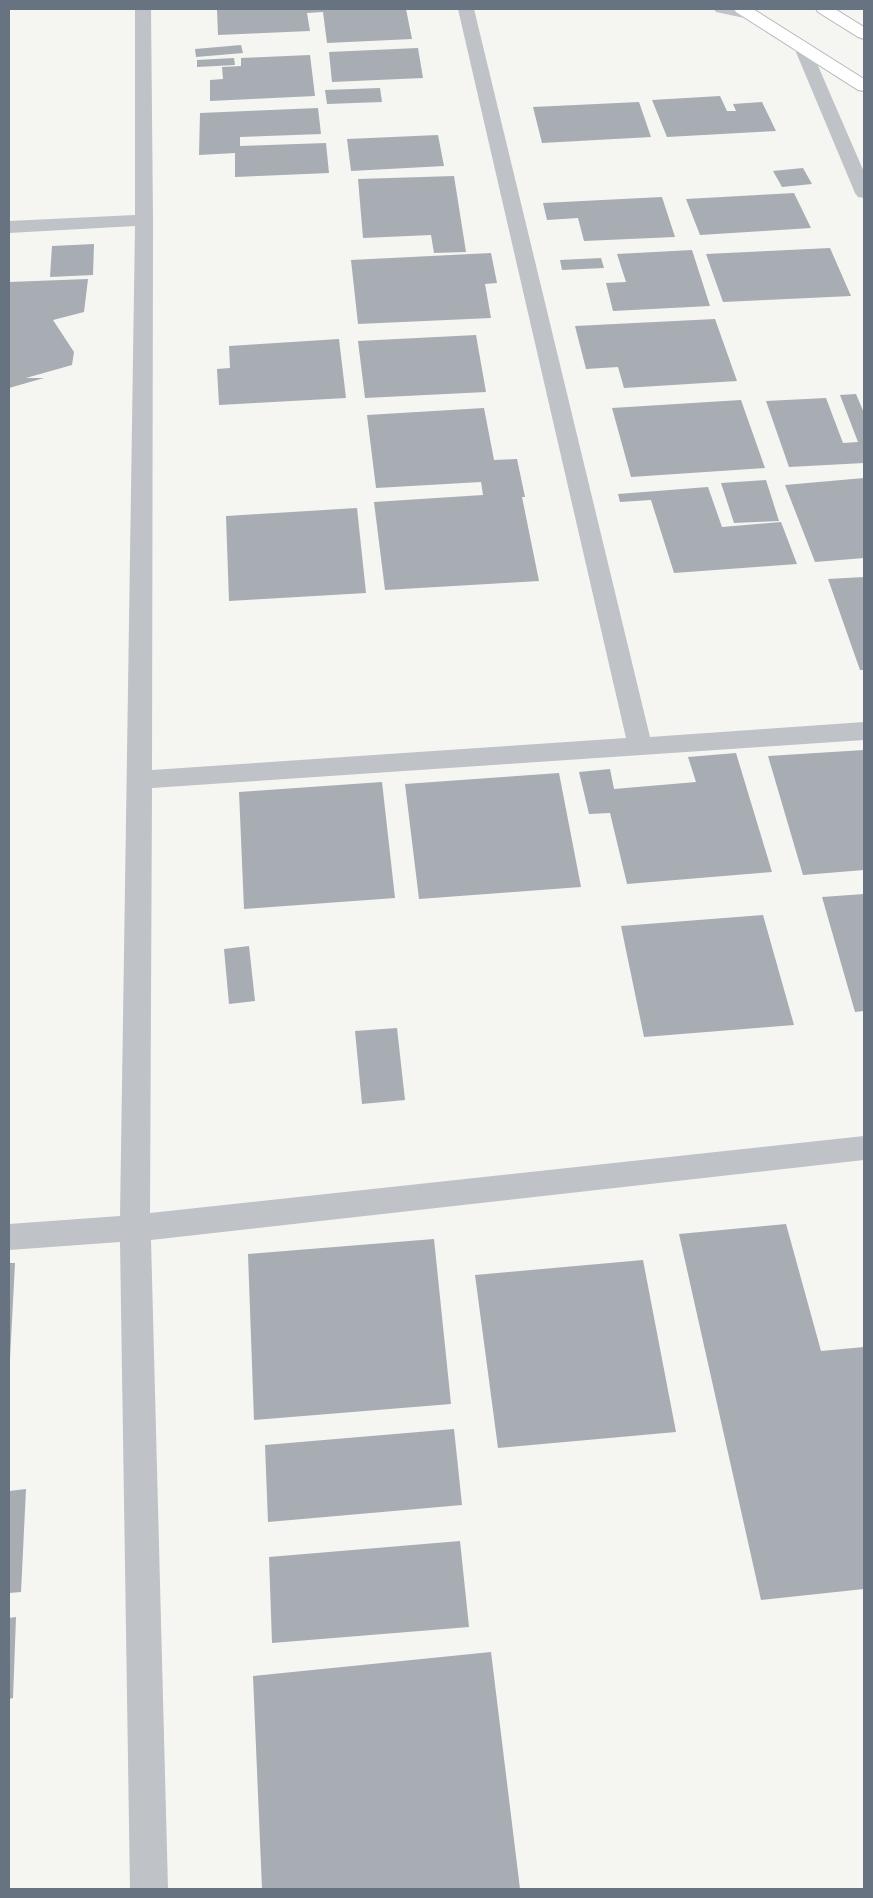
<!DOCTYPE html>
<html>
<head>
<meta charset="utf-8">
<style>
  body { margin:0 }
  #map { position:relative; width:873px; height:1898px; overflow:hidden; background:#f5f5f2; font-family:Jost,sans-serif }
  canvas { display:block }
  .frame { position:absolute; inset:0; border:10px solid #677381; pointer-events:none }
</style>
</head>
<body>
<div id="map">
<canvas width="873" height="1898"></canvas>
<div class="frame"></div>
</div>
<script>
const ctx = document.querySelector('canvas').getContext('2d');
ctx.lineJoin = 'round';
function fill(path, color) { ctx.fillStyle = color; ctx.fill(path, 'evenodd'); }
const shape = rows => new Path2D(rows.map(r => 'M' + r).join(''));
function stroke(path, color, width, dash) { ctx.strokeStyle = color; ctx.lineWidth = width; ctx.lineCap = dash ? 'butt' : 'round'; ctx.setLineDash(dash || []); ctx.stroke(path); }
const building = shape([
  [217,9,406,9,412,39,327,43,323,12,307,13,310,31,218,35],
  [241,45,243,53,196,57,195,49],
  [418,48,423,78,332,82,329,52],
  [310,55,315,96,210,101,210,80,223,79,222,67,241,66,241,58],
  [234,58,235,65,197,67,197,60],
  [380,88,382,102,327,104,325,90],
  [720,96,727,111,736,111,733,104,762,102,776,131,667,137,652,100],
  [639,102,651,137,542,143,533,107],
  [318,108,321,134,240,137,240,146,326,143,329,173,235,177,235,153,199,155,200,113],
  [438,135,444,166,351,171,347,139],
  [803,168,812,184,782,187,773,171],
  [454,176,466,252,434,253,431,235,363,238,358,179],
  [794,193,811,228,700,235,686,199],
  [662,197,675,237,584,241,578,218,547,220,543,203],
  [94,244,93,275,50,277,52,246],
  [830,248,851,296,723,302,706,254],
  [692,250,710,306,613,311,606,283,626,282,617,254],
  [491,253,497,283,485,284,491,318,358,324,351,260],
  [601,258,604,268,562,270,560,260],
  [88,279,84,312,53,320,74,352,72,365,26,378,44,378,9,388,9,282],
  [715,319,737,381,624,388,618,367,586,369,575,326],
  [476,335,486,392,365,398,358,341],
  [339,339,346,398,219,405,217,369,230,368,229,346],
  [856,394,864,413,864,463,789,467,766,401,826,398,843,443,858,442,840,395],
  [741,400,765,468,631,477,612,408],
  [484,408,494,460,517,459,525,497,522,497,539,581,385,590,374,502,483,495,481,482,376,488,367,415],
  [864,478,864,558,815,562,785,485],
  [766,480,779,521,734,523,721,483],
  [708,487,722,527,781,522,797,564,674,573,651,500,620,502,618,494],
  [357,508,366,593,229,601,226,516],
  [864,577,864,670,860,670,828,579],
  [864,750,864,870,803,875,768,756],
  [736,753,772,872,627,884,610,813,589,814,579,772,610,769,614,789,696,782,688,757],
  [559,773,581,887,419,899,405,784],
  [382,782,395,898,244,909,239,792],
  [864,894,864,1011,855,1012,822,897],
  [763,915,794,1025,644,1037,621,926],
  [249,946,255,1001,229,1004,224,949],
  [397,1028,405,1100,362,1104,355,1031],
  [786,1224,821,1351,864,1347,864,1589,761,1600,679,1234],
  [434,1239,451,1404,254,1420,248,1254],
  [643,1260,676,1432,498,1448,475,1275],
  [9,1263,15,1263,10,1359,9,1359],
  [454,1429,462,1505,268,1522,265,1445],
  [26,1489,21,1592,9,1593,9,1491],
  [460,1541,469,1627,272,1643,269,1557],
  [16,1617,13,1698,9,1699,9,1618],
  [491,1652,520,1889,262,1889,253,1676]
]);
const street = shape([
  [135,9,151,9,153,220,152,770,626,738,458,9,474,9,650,737,864,722,864,740,152,788,150,1213,864,1136,864,1160,151,1240,168,1889,130,1889,120,1242,9,1250,9,1224,120,1216,135,226,9,233,9,221,135,215,135,9],
  [714,9,746,9,760,12,762,15,760,18,754,20,716,12,714,9],
  [801,40,807,42,809,45,864,172,864,198,858,197,855,193,793,45,795,42,801,40]
]);
const primary = shape([
  [734,9,753,9,864,79,864,91,858,90,736,12,734,9]
]);
const highway = shape([
  [816,9,835,9,864,27,864,39,858,37,818,12,816,9]
]);
fill(building, '#a7adb3');
stroke(primary, '#b3b6ba', 2);
stroke(highway, '#b2b5b8', 2);
fill(street, '#bfc2c6');
fill(primary, '#fff');
fill(highway, '#fff');
</script>
</body>
</html>
